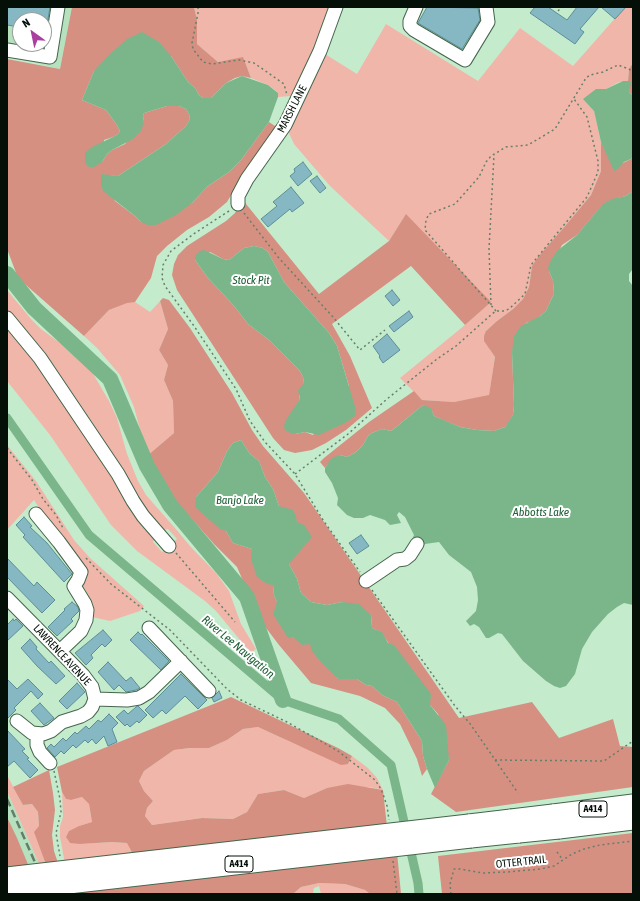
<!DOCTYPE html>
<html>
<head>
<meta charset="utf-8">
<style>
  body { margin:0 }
  #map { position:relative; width:640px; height:901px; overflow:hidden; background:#c5ebcd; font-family:"Asap Condensed",sans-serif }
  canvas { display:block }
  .frame { position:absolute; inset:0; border:8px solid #041007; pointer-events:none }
  .north { position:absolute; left:12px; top:12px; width:40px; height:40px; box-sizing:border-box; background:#fff; border:1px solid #9b9f9c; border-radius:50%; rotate:327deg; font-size:11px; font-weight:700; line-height:16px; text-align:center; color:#041007 }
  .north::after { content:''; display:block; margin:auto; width:14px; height:18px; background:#aa3fa0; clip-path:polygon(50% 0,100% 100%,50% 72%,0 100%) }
</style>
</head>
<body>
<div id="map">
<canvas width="640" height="901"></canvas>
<div class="frame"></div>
<div class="north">N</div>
</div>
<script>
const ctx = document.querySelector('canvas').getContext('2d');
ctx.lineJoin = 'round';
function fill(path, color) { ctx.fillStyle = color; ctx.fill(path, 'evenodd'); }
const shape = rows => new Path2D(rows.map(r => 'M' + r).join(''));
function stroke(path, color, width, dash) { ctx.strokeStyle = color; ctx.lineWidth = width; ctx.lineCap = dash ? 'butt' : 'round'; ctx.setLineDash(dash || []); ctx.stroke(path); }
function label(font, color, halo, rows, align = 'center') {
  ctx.font = font + ' "Asap Condensed",sans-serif'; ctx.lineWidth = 4; ctx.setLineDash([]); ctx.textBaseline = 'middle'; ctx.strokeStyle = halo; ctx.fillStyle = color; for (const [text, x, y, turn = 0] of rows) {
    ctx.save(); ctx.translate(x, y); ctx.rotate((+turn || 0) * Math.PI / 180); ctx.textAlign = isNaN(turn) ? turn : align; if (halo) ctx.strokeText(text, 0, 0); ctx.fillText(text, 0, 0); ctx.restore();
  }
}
const built = shape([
  [7,7,72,7,60,69,7,56],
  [20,20,44,20,44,44,20,44],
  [7,791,41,868,41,894,7,817]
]);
const green = shape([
  [194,7,329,7,311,60,296,92,291,96,278,97,278,93,275,90,268,85,251,78,243,58,218,62,197,44,197,20],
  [625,7,633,7,633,63,629,69,628,81,619,82,606,89,596,89,589,104,594,111,601,142,601,171,591,195,566,225,538,257,532,266,529,287,523,299,513,309,497,321,486,331,490,350,495,357,489,396,454,402,422,400,400,378,465,325,490,302,406,215,389,241,330,186,294,144,288,131,325,54,357,74,386,24,478,81,520,28,573,66],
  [7,290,31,319,41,329,75,354,92,372,109,401,117,418,127,454,138,481,146,495,175,528,190,546,216,573,224,584,229,591,241,624,256,649,252,652,245,646,216,611,205,601,137,551,111,525,50,435,7,381,7,321,156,537,153,542,162,552,177,539,168,529,161,531,91,429,93,423,81,407,76,406,7,312],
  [160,301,168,329,159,350,168,365,164,380,173,401,174,433,147,456,134,407,120,375,97,348,84,336,109,310,127,302,135,302,150,312],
  [7,445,36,481,74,540,90,558,144,606,140,611,110,621,92,617,94,612,93,604,85,589,80,585,55,532,34,500,7,530],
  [258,727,295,744,348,764,352,756,368,768,377,778,383,790,369,787,327,788,304,798,284,790,258,794,247,812,233,819,202,818,152,825,145,816,147,808,153,801,144,791,139,781,144,771,174,750,190,748,209,748,227,740,243,729],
  [7,775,23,805,32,804,38,812,39,826,47,867,41,868,7,791],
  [62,792,66,799,71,800,82,797,89,804,92,822,79,826,80,844,112,842,128,843,134,856,65,864,60,837,60,826,63,817],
  [319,883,345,884,365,890,370,894,321,894,319,886,314,888,313,894,293,894,301,887]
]);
const forest = shape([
  [72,7,194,7,197,20,197,44,218,62,243,57,251,78,242,76,235,78,226,83,211,98,203,98,199,95,195,88,188,82,171,56,94,71,82,100,106,110,117,125,120,131,118,134,113,137,104,140,102,162,107,154,112,150,125,144,144,121,143,116,144,113,167,106,179,106,186,109,189,114,190,119,186,126,166,144,118,176,101,175,115,201,135,216,141,222,192,203,208,186,229,172,241,160,269,122,278,128,237,185,227,202,209,217,187,230,167,246,157,256,151,278,135,302,127,303,109,310,84,336,18,278,7,249,7,59,60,69],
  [633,63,633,96,629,92,630,81,628,81,629,69],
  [601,142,606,151,621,164,633,158,633,191,626,196,618,198,600,208,577,235,562,245,549,271,553,281,554,294,550,302,546,311,540,316,535,320,526,323,512,352,514,405,513,415,509,422,505,427,494,431,477,430,460,427,445,421,434,416,432,411,423,405,395,428,391,431,382,429,372,433,368,436,363,445,356,452,347,457,340,455,327,465,325,468,320,462,324,458,369,422,414,391,422,400,454,402,489,395,495,357,484,341,484,336,486,331,497,321,513,309,523,299,529,287,532,266,538,257,566,225,591,195,601,171],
  [242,199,319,294,389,241,406,214,491,302,465,325,411,266,332,324,350,356,372,408,346,430,326,443,312,450,295,453,284,450,273,438,203,330,177,290,172,275,174,264,178,255,187,246,226,221,235,213],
  [254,246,263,248,268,252,284,282,329,333,337,346,349,386,313,435,305,432,295,434,295,408,300,399,299,396,304,383,303,377,300,371,269,340,248,324,235,307,208,278,195,260,210,252,223,259,229,260,244,248],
  [163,298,169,300,190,328,232,393,252,430,263,446,304,493,459,718,532,702,559,738,613,719,620,746,633,747,633,787,456,812,431,794,449,760,438,714,430,705,381,632,372,628,371,615,342,602,327,605,311,602,301,593,297,579,289,564,297,522,279,506,273,489,265,477,259,461,250,454,241,440,233,443,227,451,218,472,196,497,226,531,233,543,252,549,273,584,274,595,293,637,311,644,338,679,357,679,366,685,372,686,382,695,397,702,422,741,423,756,427,769,422,776,417,759,400,724,385,708,360,696,311,683,279,645,260,620,237,567,214,544,167,491,156,477,147,456,174,433,173,401,164,380,168,365,159,350,168,329,160,301],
  [231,697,338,748,352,756,348,764,341,765,258,727,243,729,227,740,209,748,190,748,174,750,144,771,139,781,144,791,153,801,147,808,145,816,152,825,202,818,233,819,247,812,258,794,284,790,304,798,327,788,348,784,383,790,387,827,134,856,127,843,112,842,80,844,70,843,66,837,69,831,79,826,92,822,89,804,82,797,71,800,66,799,62,792,57,767],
  [49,770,53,793,55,810,52,835,54,851,59,866,47,867,34,832,39,826,38,812,32,804,23,805,13,787],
  [7,817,17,838,30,869,7,870],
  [633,833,633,894,442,894,438,856],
  [397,852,401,894,370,894,365,890,345,884,319,883,301,887,293,894,58,894]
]);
const water = shape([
  [142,32,159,42,171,56,188,82,195,88,199,95,203,98,211,98,226,83,242,76,268,85,278,93,278,97,269,122,241,160,229,172,208,186,192,203,176,215,156,225,148,225,141,222,135,216,103,191,101,185,101,174,118,176,166,144,186,126,190,119,189,114,186,109,179,106,167,106,144,113,143,116,144,121,141,131,133,139,112,150,107,154,102,162,94,167,89,167,85,163,85,153,92,147,113,137,118,134,120,131,117,125,106,110,82,100,94,71,109,55,127,39],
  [623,81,630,81,631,83,629,92,633,96,633,158,624,162,618,169,614,171,601,142,594,111,583,99,596,89,606,89],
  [633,191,633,269,629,274,629,281,633,286,633,605,624,603,617,607,608,614,592,632,582,649,575,674,566,686,560,688,554,686,546,681,523,661,502,634,498,633,489,638,486,638,479,627,474,624,470,626,466,621,476,611,478,600,477,587,471,572,449,555,439,542,425,544,421,551,410,544,414,535,405,517,399,512,397,515,401,523,390,525,385,520,370,515,363,518,354,518,347,515,337,505,338,498,332,483,325,472,325,468,330,460,334,457,340,455,347,457,356,452,363,445,368,436,372,433,382,429,391,431,395,428,423,405,431,408,434,416,460,427,477,430,494,431,505,427,513,415,514,405,512,352,514,336,521,326,540,316,546,311,550,302,554,294,553,281,549,271,548,268,551,260,557,251,577,235,603,204,612,199,626,196],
  [254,246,263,248,268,252,284,282,329,333,337,346,356,410,355,416,345,423,319,435,305,432,295,434,290,433,285,430,284,426,286,420,300,399,298,390,304,383,303,377,300,371,269,340,248,324,235,307,208,278,195,260,196,255,200,251,204,250,223,259,229,260,244,248],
  [241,440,250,454,259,461,265,477,273,489,279,506,293,510,296,516,297,522,304,525,312,537,289,564,297,579,301,593,311,602,327,605,342,602,359,604,371,615,372,628,382,632,388,643,394,645,431,694,430,705,446,725,449,760,435,788,427,769,423,756,422,741,397,702,382,695,372,686,366,685,357,679,338,679,319,660,312,651,310,644,302,645,293,637,288,638,273,614,277,602,274,595,273,585,267,584,257,577,251,559,252,549,233,543,226,531,220,529,195,507,196,497,218,472,227,451,233,443]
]);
const canal = shape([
  [7,418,89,535,283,700,339,719,391,765,418,883,419,894]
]);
const river = shape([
  [7,274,34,308,110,379,147,466,170,505,247,597,283,700]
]);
const building = shape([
  [7,7,50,7,45,37,44,37,44,20,20,20,20,27,7,25,7,7],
  [427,7,478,8,480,20,462,49,418,23,427,7],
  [535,7,548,7,567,20,577,7,599,7,580,29,584,32,575,44,530,13,535,7],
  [601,7,626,7,615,19,601,7],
  [303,162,312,174,298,186,290,176,295,172,294,169,303,162],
  [317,176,326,188,320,193,310,181,317,176],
  [291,187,304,203,292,212,290,209,268,227,261,219,277,206,273,202,291,187],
  [392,290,400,300,393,306,385,296,392,290],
  [409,311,413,317,394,332,389,326,409,311],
  [387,334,400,350,383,363,379,357,380,356,373,346,387,334],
  [24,517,32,526,30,527,47,543,72,574,64,582,23,537,25,535,16,525,24,517],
  [361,535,369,546,357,554,349,543,361,535],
  [7,558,34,586,37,582,55,600,42,613,7,577,7,558],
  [72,602,78,607,79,611,71,619,73,621,57,636,48,627,65,610,64,609,72,602],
  [13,619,14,621,16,619,23,626,7,641,7,625,13,619],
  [103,630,112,640,105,647,102,644,91,655,93,658,86,665,75,653,103,630],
  [138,632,141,635,142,634,169,661,161,670,130,640,138,632],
  [30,639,37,647,36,649,49,663,51,661,65,676,56,684,37,666,21,648,30,639],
  [108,662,126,681,131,677,140,688,136,690,126,692,119,685,114,690,98,672,108,662],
  [181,674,207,700,198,709,185,696,166,714,162,710,153,718,145,710,181,674],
  [7,679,17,689,28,679,43,694,38,699,31,691,14,708,16,710,7,719,7,679],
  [77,683,85,692,67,709,59,701,77,683],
  [219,691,222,698,214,702,212,698,219,691],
  [40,703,54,718,44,725,31,711,40,703],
  [138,706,147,715,139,723,137,721,130,727,127,724,125,726,116,717,124,710,128,714,136,707,138,706],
  [109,714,118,723,112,729,117,742,108,746,104,736,96,744,92,739,88,743,85,740,76,748,73,745,64,754,61,751,55,757,47,748,51,744,54,747,63,738,66,741,75,732,77,734,86,726,89,729,98,720,101,722,109,714],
  [7,730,25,749,22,751,29,758,27,759,38,770,30,778,14,761,7,767,7,730]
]);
const path = shape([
  [198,7,198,13,192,43,193,49,203,62,212,64,239,60,254,63,284,84,287,95],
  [558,11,562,7],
  [229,211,195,233,171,251,163,265,162,278,165,286,194,326,236,389,250,421,265,442,295,474,323,520,360,572],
  [244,213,278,257,333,317,360,350,385,330],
  [491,305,489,249,494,155],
  [496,311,425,230,426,220,429,214,455,204,479,177,486,162,491,156,506,147,528,145,555,129,586,78,590,75,603,72,618,65,629,69,633,72],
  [7,448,32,480,43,499,56,515,64,530],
  [295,474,348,434,387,399,437,359,456,346,492,314,496,311,504,311,509,309,525,294,531,265,587,197,598,172,598,161,587,117,574,99],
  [176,553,235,622],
  [86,558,111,584,170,630,227,689,241,700,287,722,338,751,375,780,381,789,384,797,387,806,389,820],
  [372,590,455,706,471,725,518,793],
  [495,760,604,761,633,741],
  [54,771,60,799,61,812,56,833,60,856],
  [557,852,563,860],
  [393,861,397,894],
  [266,894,274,894],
  [451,894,450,884,454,869,460,869,483,873,507,872,540,869,554,866,572,854,584,849,600,845,633,841]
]);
const minor = shape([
  [416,7,410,21,410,26,414,30,465,60,488,22,486,7],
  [7,50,50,57,58,7],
  [238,204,238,196,247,179,285,125,320,51,336,7],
  [7,318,40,358,118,474,133,501,143,516,169,546],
  [36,514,59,542,81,572,78,580,74,586,85,604,87,610,86,620,81,631,60,651],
  [366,581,397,560,405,559,410,555,417,544],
  [7,598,83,675,92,687,95,699,92,707,88,712,81,716,62,722,51,731,43,734,32,733,17,721],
  [149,628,209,691],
  [95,699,127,700,139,698,149,692,181,661],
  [37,734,37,745,40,752,50,763]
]);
const highway = shape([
  [553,814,633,804],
  [469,824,511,819],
  [559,829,633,820],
  [471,838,519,833]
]);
const rail = shape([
  [7,799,49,894]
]);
const highwayBridge = shape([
  [511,819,553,814],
  [519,833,559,829],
  [7,877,469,824],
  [7,891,471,838]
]);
const shields = [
  [593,809,28],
  [239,864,28]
];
const shieldNames = [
  ["A414",593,809],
  ["A414",239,864]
];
const streetNames = [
  ["MARSH LANE",292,109,-63],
  ["LAWRENCE AVENUE",62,655,47],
  ["OTTER TRAIL",521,862,-6]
];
const waterNames = [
  ["Stock Pit",251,280],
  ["Banjo Lake",240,500],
  ["Abbotts Lake",541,512],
  ["River Lee Navigation",238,647,40]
];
fill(built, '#b5e1bf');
fill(green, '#f1b6aa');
fill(forest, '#d59082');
fill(water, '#7bb68a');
stroke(canal, '#7bb68a', 9);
stroke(river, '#7bb68a', 16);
fill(building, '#85b8c3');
stroke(building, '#5c8e98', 1);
stroke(minor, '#44654c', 15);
stroke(highway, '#44654c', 21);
stroke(path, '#667f6b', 1.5, [2, 3]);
stroke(minor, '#fff', 13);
stroke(highway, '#fff', 19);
stroke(rail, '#657e6a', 2.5, [8, 4]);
stroke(highwayBridge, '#44654c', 21, []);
stroke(highwayBridge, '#fff', 19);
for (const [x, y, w] of shields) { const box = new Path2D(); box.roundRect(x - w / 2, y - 8, w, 16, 3); ctx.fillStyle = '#fff'; ctx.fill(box); stroke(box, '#041007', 1); }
label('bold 10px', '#041007', null, shieldNames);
label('11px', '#041007', '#fff', streetNames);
label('italic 12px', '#206037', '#fff', waterNames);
</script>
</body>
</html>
